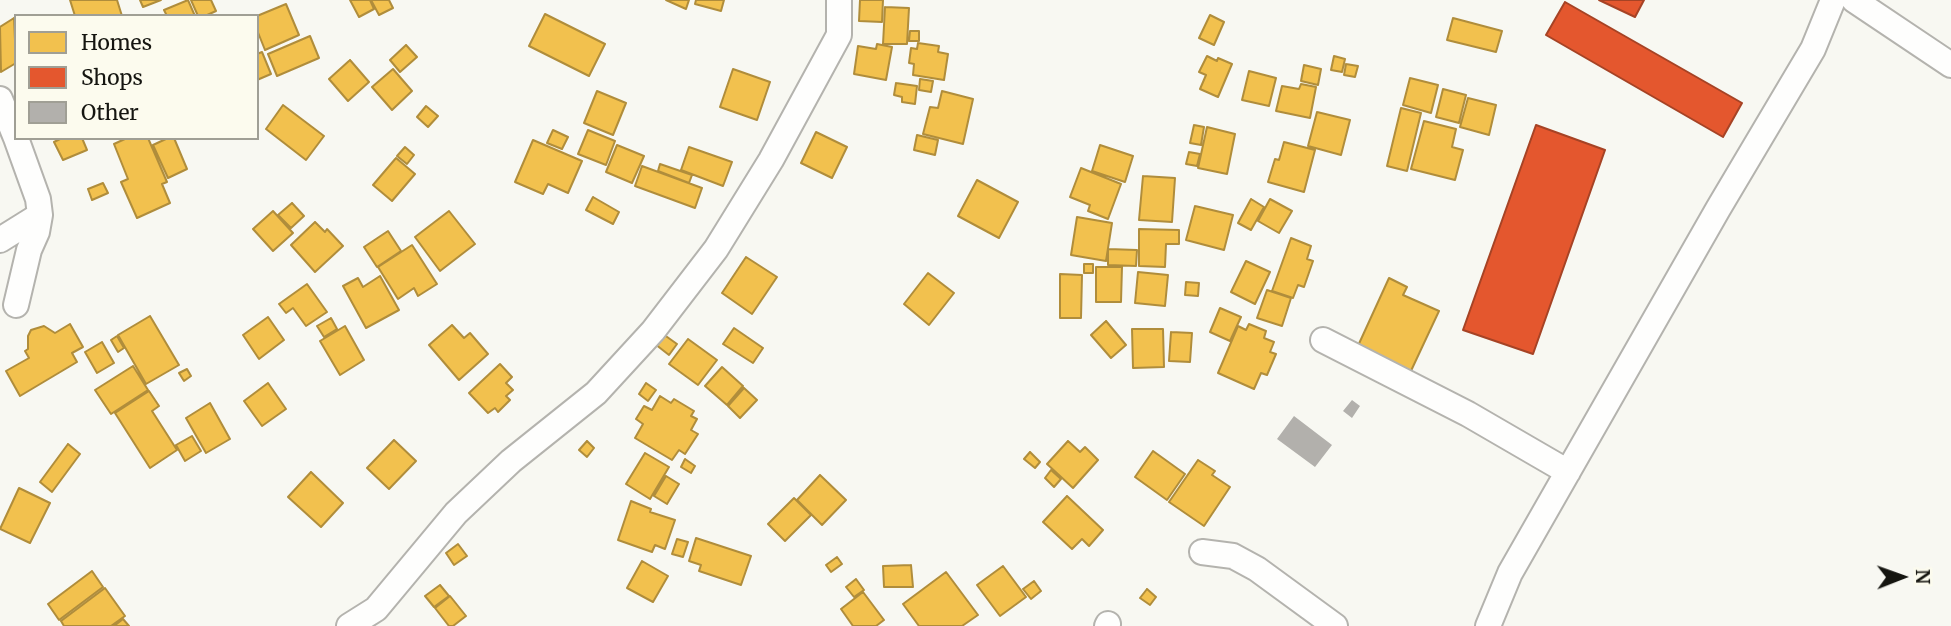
<!DOCTYPE html>
<html>
<head>
<meta charset="utf-8">
<style>
  body { margin:0 }
  #map { position:relative; width:1951px; height:626px; overflow:hidden; background:#f8f8f2; font-family:Merriweather,serif }
  canvas { display:block }
  .legend { position:absolute; left:14px; top:14px; width:245px; height:126px; box-sizing:border-box; background:#fcfbee; border:2px solid #a09f95; margin:0; padding:9px 12px; list-style:none; font-size:21px; color:#151510 }
  .legend li { display:flex; align-items:center; gap:14px; height:35px }
  .legend b { width:35px; border:2px solid #a09f95 }
  .north { position:absolute; left:1867px; top:542px; width:70px; height:70px; -webkit-text-stroke:5px #fcfbee; paint-order:stroke; rotate:89deg; font-size:19px; font-weight:700; line-height:28px; text-align:center; color:#151510 }
  .north::after { content:''; display:block; margin:auto; width:24px; height:32px; background:#151510; clip-path:polygon(50% 0,100% 100%,50% 72%,0 100%) }
</style>
</head>
<body>
<div id="map">
<canvas width="1951" height="626"></canvas>
<ul class="legend">
<li><b style="height:19px;background:#f2c14e"></b>Homes</li>
<li><b style="height:19px;background:#e4572e"></b>Shops</li>
<li><b style="height:19px;background:#b2b0ac"></b>Other</li>
</ul>
<div class="north">N</div>
</div>
<script>
const ctx = document.querySelector('canvas').getContext('2d');
ctx.lineJoin = 'round';
function fill(path, color) { ctx.fillStyle = color; ctx.fill(path, 'evenodd'); }
const shape = rows => new Path2D(rows.map(r => 'M' + r).join(''));
function stroke(path, color, width, dash) { ctx.strokeStyle = color; ctx.lineWidth = width; ctx.lineCap = dash ? 'butt' : 'round'; ctx.setLineDash(dash || []); ctx.stroke(path); }
const homes = shape([
  [70,0,117,0,122,16,75,16,70,0],
  [140,0,161,0,143,7,140,0],
  [188,0,195,16,167,16,164,10,188,0],
  [191,0,211,0,216,11,205,16,198,16,191,0],
  [350,0,370,0,374,9,359,17,350,0],
  [371,0,389,0,393,8,379,15,371,0],
  [666,0,689,0,686,9,666,0],
  [696,0,724,0,721,11,695,4,696,0],
  [860,0,883,0,882,22,859,21,860,0],
  [286,4,299,35,265,50,257,30,257,16,286,4],
  [885,7,909,8,907,44,883,44,885,7],
  [545,14,605,44,589,76,529,46,545,14],
  [1210,15,1224,22,1214,45,1199,38,1210,15],
  [14,18,16,63,1,72,0,27,14,18],
  [1453,18,1502,31,1496,52,1447,40,1453,18],
  [910,31,919,31,919,41,909,41,910,31],
  [310,36,319,58,277,76,268,54,310,36],
  [918,43,939,46,938,52,948,54,944,80,913,75,914,64,909,63,911,48,917,49,918,43],
  [877,44,892,47,886,80,854,74,858,46,876,49,877,44],
  [406,45,417,57,400,72,390,60,406,45],
  [262,52,271,74,257,80,257,54,262,52],
  [1207,56,1217,61,1218,58,1232,64,1218,97,1200,89,1206,75,1199,72,1207,56],
  [1334,56,1345,59,1342,72,1331,70,1334,56],
  [350,60,369,82,348,101,329,79,350,60],
  [1346,64,1358,66,1355,77,1344,75,1346,64],
  [1304,65,1321,69,1318,85,1301,81,1304,65],
  [393,69,412,91,392,110,372,87,393,69],
  [733,69,770,82,757,120,720,107,733,69],
  [1249,71,1276,78,1269,106,1242,100,1249,71],
  [1410,78,1438,85,1431,113,1403,105,1410,78],
  [920,79,933,81,931,92,919,90,920,79],
  [896,83,917,86,915,104,902,102,902,97,894,95,896,83],
  [1301,84,1316,87,1310,118,1276,111,1282,86,1299,89,1301,84],
  [1443,89,1466,95,1459,123,1436,117,1443,89],
  [597,91,626,103,613,135,584,123,597,91],
  [942,91,973,99,963,144,923,134,930,107,938,108,942,91],
  [1468,98,1496,105,1489,135,1460,127,1468,98],
  [283,105,324,136,306,160,266,129,283,105],
  [426,106,438,116,428,127,417,117,426,106],
  [1401,108,1421,113,1407,171,1387,166,1401,108],
  [1317,112,1350,120,1341,155,1308,146,1317,112],
  [1424,121,1456,129,1452,147,1463,150,1455,180,1411,169,1424,121],
  [1194,125,1204,127,1201,145,1190,143,1194,125],
  [1207,127,1235,134,1227,174,1198,168,1207,127],
  [553,130,568,137,562,149,547,143,553,130],
  [588,130,615,141,606,165,578,154,588,130],
  [816,132,847,147,832,178,801,163,816,132],
  [917,135,938,140,935,155,914,150,917,135],
  [62,138,82,138,87,150,63,160,54,142,62,138],
  [127,138,148,138,167,182,162,184,170,203,137,218,121,182,128,179,114,144,127,138],
  [168,138,174,138,187,169,168,178,153,145,168,138],
  [533,140,582,161,568,193,548,184,543,194,515,182,533,140],
  [1284,142,1315,150,1304,192,1268,182,1275,159,1279,160,1284,142],
  [617,145,644,156,632,183,606,172,617,145],
  [1100,145,1133,156,1125,182,1092,171,1100,145],
  [405,147,414,155,407,164,397,156,405,147],
  [689,147,732,162,723,186,681,170,689,147],
  [1189,152,1200,154,1197,166,1186,164,1189,152],
  [396,158,415,174,392,201,373,185,396,158],
  [660,164,692,175,689,183,658,171,660,164],
  [642,166,702,188,695,208,635,186,642,166],
  [1081,168,1121,184,1108,219,1088,211,1090,205,1070,197,1081,168],
  [1143,176,1175,178,1172,222,1139,220,1143,176],
  [977,180,1018,202,999,238,958,216,977,180],
  [103,183,108,193,92,200,88,189,103,183],
  [593,197,619,212,613,224,586,210,593,197],
  [1251,199,1264,207,1251,230,1238,223,1251,199],
  [1270,199,1292,211,1279,233,1258,221,1270,199],
  [292,203,304,216,291,228,278,215,292,203],
  [1195,206,1233,215,1224,250,1186,240,1195,206],
  [273,211,293,233,273,251,253,229,273,211],
  [449,211,475,244,440,271,415,237,449,211],
  [1077,217,1112,223,1106,261,1071,255,1077,217],
  [315,222,325,232,327,229,343,246,315,272,291,245,315,222],
  [1139,229,1179,230,1179,244,1166,244,1165,267,1139,266,1139,229],
  [388,231,401,251,377,267,364,247,388,231],
  [1291,238,1311,246,1307,259,1313,261,1304,287,1298,285,1293,298,1272,291,1291,238],
  [412,245,437,284,418,296,414,288,398,299,378,267,412,245],
  [1108,249,1137,250,1136,266,1108,265,1108,249],
  [746,257,777,277,752,314,722,293,746,257],
  [1246,261,1270,272,1255,304,1231,292,1246,261],
  [1084,264,1093,264,1093,273,1084,273,1084,264],
  [1096,267,1122,267,1121,302,1096,302,1096,267],
  [1138,272,1168,275,1165,306,1135,303,1138,272],
  [928,273,954,293,929,325,904,304,928,273],
  [1060,274,1082,275,1081,318,1060,318,1060,274],
  [380,276,399,310,366,328,343,286,358,278,363,287,380,276],
  [1389,278,1407,287,1403,295,1439,311,1410,373,1357,348,1389,278],
  [1186,282,1199,283,1198,296,1185,295,1186,282],
  [307,284,327,312,306,326,293,308,286,313,279,304,307,284],
  [1267,290,1291,298,1282,326,1257,318,1267,290],
  [1220,308,1241,317,1230,341,1210,332,1220,308],
  [150,316,179,365,146,384,118,335,150,316],
  [268,317,284,340,259,359,243,335,268,317],
  [331,318,337,329,324,337,317,326,331,318],
  [1106,321,1126,345,1111,358,1091,335,1106,321],
  [70,324,83,347,72,353,77,362,20,396,6,371,29,358,25,351,28,349,28,336,31,330,44,326,55,333,70,324],
  [1249,324,1266,331,1264,338,1274,342,1270,352,1276,354,1267,375,1261,373,1254,389,1218,373,1238,326,1246,330,1249,324],
  [452,325,464,338,470,333,488,354,459,380,429,345,452,325],
  [345,326,364,360,340,375,320,341,345,326],
  [734,328,763,348,753,363,723,344,734,328],
  [1132,329,1163,329,1164,367,1133,368,1132,329],
  [1171,332,1192,333,1190,362,1169,361,1171,332],
  [663,334,677,344,669,355,655,344,663,334],
  [117,336,124,348,118,352,111,340,117,336],
  [688,339,717,360,698,385,669,364,688,339],
  [102,342,114,363,97,373,85,352,102,342],
  [500,364,512,377,506,383,513,390,506,396,510,400,498,412,495,408,488,413,469,393,500,364],
  [133,366,148,390,111,414,95,390,133,366],
  [722,367,743,386,727,405,705,386,722,367],
  [187,369,191,376,184,381,179,373,187,369],
  [268,383,286,409,262,426,244,401,268,383],
  [646,383,656,390,648,401,639,394,646,383],
  [744,388,757,400,740,418,728,406,744,388],
  [149,391,159,406,152,411,177,450,150,468,115,413,149,391],
  [660,396,671,403,674,399,694,411,691,416,697,419,691,430,698,434,685,454,679,450,672,460,635,438,643,424,636,419,644,406,652,410,660,396],
  [210,403,230,439,206,453,186,418,210,403],
  [192,436,201,451,185,461,176,445,192,436],
  [394,440,416,461,389,489,367,468,394,440],
  [587,441,594,448,587,457,579,450,587,441],
  [1068,441,1080,452,1085,447,1098,460,1073,488,1047,464,1068,441],
  [68,444,80,454,52,492,40,482,68,444],
  [1153,451,1185,474,1167,500,1135,477,1153,451],
  [1030,452,1040,462,1035,468,1024,459,1030,452],
  [645,453,669,467,650,499,626,484,645,453],
  [685,459,695,466,691,473,681,467,685,459],
  [1198,460,1215,471,1212,475,1230,487,1204,526,1169,502,1198,460],
  [1051,470,1061,479,1054,487,1045,478,1051,470],
  [311,472,343,503,321,527,288,497,311,472],
  [820,475,846,500,822,525,797,500,820,475],
  [666,476,679,484,667,504,654,496,666,476],
  [19,488,50,503,30,543,0,529,19,488],
  [1067,496,1103,530,1089,546,1082,539,1072,549,1043,522,1067,496],
  [794,498,811,515,785,541,768,524,794,498],
  [631,501,651,509,650,512,675,520,665,549,655,545,652,552,618,540,631,501],
  [696,538,751,556,741,585,699,571,701,565,689,561,696,538],
  [677,539,688,542,683,557,672,554,677,539],
  [458,544,467,556,454,565,446,553,458,544],
  [837,557,842,564,831,572,826,565,837,557],
  [642,561,668,576,653,602,627,588,642,561],
  [911,565,913,587,884,587,883,566,911,565],
  [1003,566,1026,597,1000,616,977,585,1003,566],
  [92,571,103,587,59,620,48,604,92,571],
  [946,572,978,615,962,626,919,626,903,604,946,572],
  [856,579,864,590,854,597,846,587,856,579],
  [1034,581,1041,591,1031,599,1023,589,1034,581],
  [440,585,449,596,434,607,425,596,440,585],
  [105,588,125,616,111,626,64,626,61,621,105,588],
  [1147,589,1156,597,1150,605,1140,598,1147,589],
  [863,592,884,620,876,626,853,626,841,609,863,592],
  [450,596,466,616,453,626,449,626,435,608,450,596],
  [123,619,129,626,114,626,123,619]
]);
const shops = shape([
  [1599,0,1644,0,1635,17,1599,0],
  [1565,2,1742,103,1723,137,1546,35,1565,2],
  [1536,125,1605,150,1533,354,1463,330,1536,125]
]);
const building = shape([
  [1352,400,1360,406,1352,418,1343,411],
  [1294,416,1332,445,1315,467,1277,439]
]);
const minor = shape([
  [1854,0,1951,65],
  [0,99,16,138],
  [16,138,38,199,40,215,37,232,29,250,16,305],
  [0,240,40,215],
  [1323,340,1468,414,1568,472],
  [1202,552,1233,556,1257,569,1335,626],
  [349,626,376,609,456,513,511,461,596,393,653,331,716,249,771,160,839,35,839,0],
  [1107,626,1108,624],
  [1488,626,1510,573,1718,209,1813,49,1833,0]
]);
fill(homes, '#f2c14e');
stroke(homes, '#b08d3b', 2);
fill(shops, '#e4572e');
stroke(shops, '#a64325', 2);
fill(building, '#b2b0ac');
stroke(minor, '#b4b3ae', 28);
stroke(minor, '#fefefd', 24);
</script>
</body>
</html>
